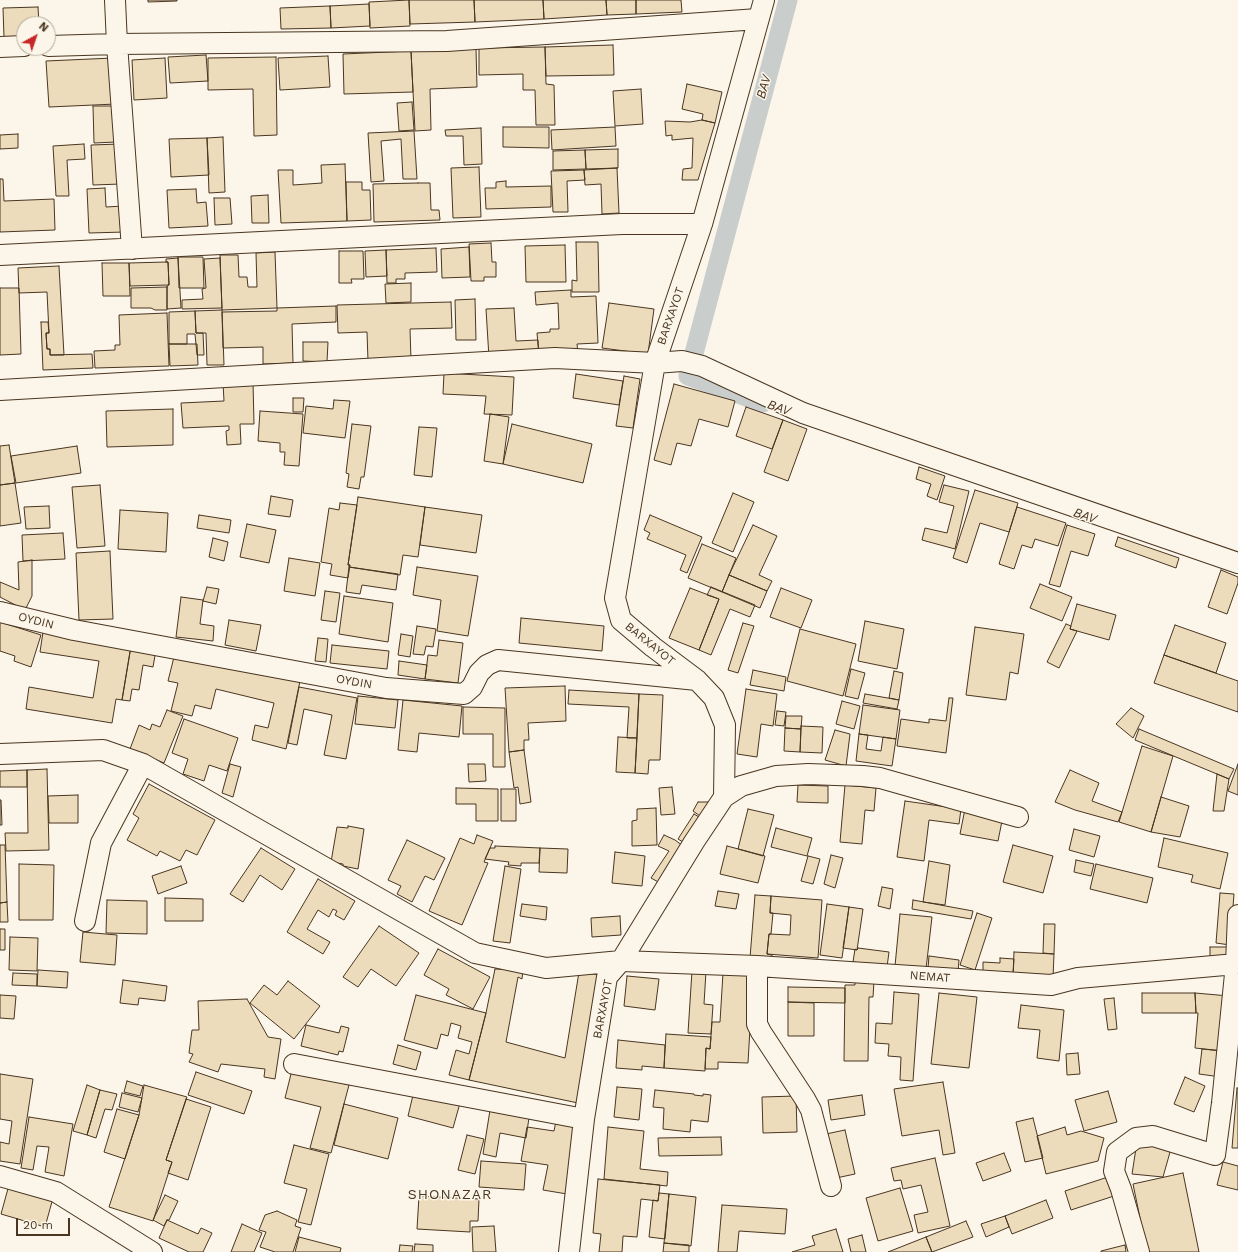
<!DOCTYPE html>
<html>
<head>
<meta charset="utf-8">
<style>
  body { margin:0 }
  #map { position:relative; width:1238px; height:1252px; overflow:hidden; background:#fbf6e9; font-family:"Work Sans",sans-serif }
  canvas { display:block }
  .north { position:absolute; left:16px; top:16px; width:40px; height:40px; box-sizing:border-box; background:#fbf6e9; border:1px solid #b4a999; border-radius:50%; rotate:40deg; font-size:11px; font-weight:700; line-height:16px; text-align:center; color:#4a3520 }
  .north::after { content:''; display:block; margin:auto; width:14px; height:18px; background:#c62828; clip-path:polygon(50% 0,100% 100%,50% 72%,0 100%) }
  .scale { position:absolute; left:16px; top:1218px; width:54px; height:18px; box-sizing:border-box; border:2px solid #4a3520; border-top:0; padding-left:5px; font-size:12px; line-height:14px; white-space:nowrap; color:#4a3520; -webkit-text-stroke:3px #fbf6e9; paint-order:stroke }
</style>
</head>
<body>
<div id="map">
<canvas width="1238" height="1252"></canvas>
<div class="north">N</div>
<div class="scale">20 m</div>
</div>
<script>
const ctx = document.querySelector('canvas').getContext('2d');
ctx.lineJoin = 'round';
const shape = rows => new Path2D(rows.map(r => 'M' + r).join(''));
function stroke(path, color, width, dash) { ctx.strokeStyle = color; ctx.lineWidth = width; ctx.lineCap = dash ? 'butt' : 'round'; ctx.setLineDash(dash || []); ctx.stroke(path); }
function fill(path, color) { ctx.fillStyle = color; ctx.fill(path, 'evenodd'); }
function label(font, color, halo, rows, align = 'center') {
  ctx.font = font + ' "Work Sans",sans-serif'; ctx.lineWidth = 3; ctx.setLineDash([]); ctx.textBaseline = 'middle'; ctx.strokeStyle = halo; ctx.fillStyle = color; for (const [text, x, y, turn = 0] of rows) {
    ctx.save(); ctx.translate(x, y); ctx.rotate((+turn || 0) * Math.PI / 180); ctx.textAlign = isNaN(turn) ? turn : align; if (halo) ctx.strokeText(text, 0, 0); ctx.fillText(text, 0, 0); ctx.restore();
  }
}
const canal = shape([
  [763,403,688,376,788,0]
]);
const building = shape([
  [148,0,177,0,177,1,148,2,148,0],
  [409,0,410,26,370,28,369,2,409,0],
  [409,0,474,0,475,22,410,24,409,0],
  [474,0,543,0,544,19,475,22,474,0],
  [543,0,606,0,607,15,544,19,543,0],
  [606,0,636,0,636,14,607,15,606,0],
  [636,0,681,0,682,12,636,14,636,0],
  [369,4,370,26,331,28,330,6,369,4],
  [330,6,331,28,281,29,280,8,330,6],
  [38,7,39,24,24,24,24,38,4,38,3,8,38,7],
  [613,45,614,75,546,76,545,47,613,45],
  [545,47,546,84,554,85,555,125,536,125,535,90,523,90,523,74,479,75,479,48,545,47],
  [476,49,477,87,430,89,431,130,415,131,411,51,476,49],
  [411,51,413,92,344,94,343,54,411,51],
  [206,55,208,81,170,83,168,57,206,55],
  [328,56,330,87,280,90,278,58,328,56],
  [276,57,277,135,254,136,253,89,208,90,208,58,276,57],
  [113,58,116,104,49,107,46,61,113,58],
  [165,58,167,98,134,100,132,60,165,58],
  [687,84,722,92,715,123,702,120,703,114,682,109,687,84],
  [641,89,643,124,615,126,613,91,641,89],
  [412,102,414,130,399,131,397,103,412,102],
  [93,106,115,106,116,142,94,143,93,106],
  [702,120,715,123,698,180,682,180,683,169,692,168,693,138,672,140,672,135,666,136,665,121,690,122,702,120],
  [503,127,549,127,549,148,503,147,503,127],
  [615,127,616,146,552,150,551,130,615,127],
  [481,128,482,164,464,165,463,136,446,136,445,130,481,128],
  [414,131,417,179,403,179,401,139,381,141,384,181,371,182,368,133,414,131],
  [18,134,18,148,0,149,0,135,18,134],
  [223,137,225,192,209,193,207,138,223,137],
  [207,138,209,175,171,177,169,139,207,138],
  [84,144,85,159,67,160,69,196,56,196,53,146,84,144],
  [120,144,121,184,93,185,91,145,120,144],
  [618,149,618,168,586,169,585,150,618,149],
  [585,150,586,169,553,170,553,151,585,150],
  [345,164,347,221,281,223,278,170,293,170,293,185,322,183,321,165,345,164],
  [479,167,481,217,453,218,451,168,479,167],
  [617,168,619,213,602,214,601,184,585,185,584,170,617,168],
  [584,170,585,180,567,181,568,212,553,212,551,171,584,170],
  [0,179,3,179,4,201,54,199,55,230,0,232,0,179],
  [506,181,506,187,551,186,551,207,486,209,485,188,496,188,496,182,506,181],
  [346,182,362,182,362,190,370,190,371,220,347,221,346,182],
  [418,183,430,183,431,210,439,210,440,220,374,222,373,184,418,183],
  [105,188,106,207,124,206,125,232,89,233,87,189,105,188],
  [196,189,197,203,206,202,208,226,169,228,167,190,196,189],
  [268,195,269,223,252,223,251,196,268,195],
  [214,198,230,198,232,224,215,225,214,198],
  [576,242,598,242,599,292,572,292,572,280,577,281,576,242],
  [491,243,492,262,496,262,496,277,484,277,484,281,471,281,469,244,491,243],
  [565,245,566,282,526,282,525,246,565,245],
  [469,247,470,277,442,278,441,249,469,247],
  [436,248,437,272,405,273,405,279,396,279,396,283,387,283,386,250,436,248],
  [386,250,387,276,366,277,365,251,386,250],
  [339,251,363,251,364,279,351,279,352,283,339,283,339,251],
  [275,252,277,308,222,310,220,255,238,255,239,277,247,277,248,287,257,287,256,253,275,252],
  [178,257,203,257,204,288,179,288,178,257],
  [178,258,181,308,167,309,167,286,169,285,168,262,166,262,166,259,178,258],
  [220,258,222,308,182,309,182,300,203,299,202,289,206,288,204,259,220,258],
  [166,262,168,262,169,285,130,286,129,263,166,262],
  [102,263,129,263,130,296,103,296,102,263],
  [59,266,64,355,50,355,50,349,47,349,46,333,49,333,47,292,19,293,18,268,59,266],
  [411,283,411,302,386,303,385,284,411,283],
  [167,287,167,310,155,310,151,308,131,308,131,288,167,287],
  [0,288,19,288,21,354,0,355,0,288],
  [571,290,571,297,596,296,598,343,577,344,578,353,539,356,537,333,550,332,550,329,559,329,558,303,536,305,535,292,571,290],
  [475,299,476,340,456,340,455,300,475,299],
  [451,302,452,328,410,329,411,360,368,361,367,332,338,333,337,305,451,302],
  [609,303,654,309,648,354,602,348,609,303],
  [336,306,336,322,292,324,293,363,263,364,263,347,223,348,222,312,277,311,277,308,336,306],
  [514,308,516,341,538,340,539,356,489,358,486,309,514,308],
  [222,310,224,365,207,365,206,333,196,333,195,311,222,310],
  [195,311,196,333,203,333,204,355,197,355,195,334,187,334,187,344,169,344,169,312,195,311],
  [167,313,169,366,95,368,94,351,115,350,115,345,120,345,119,315,167,313],
  [41,322,48,322,49,333,46,333,47,349,50,349,50,355,92,354,93,368,43,370,41,322],
  [303,342,328,342,327,362,303,361,303,342],
  [169,344,197,344,198,365,170,366,169,344],
  [444,373,514,377,512,415,484,414,486,396,443,394,444,373],
  [576,374,623,381,619,405,573,398,576,374],
  [624,376,640,379,633,428,616,426,624,376],
  [253,382,254,424,240,424,241,444,227,445,226,431,229,430,229,426,183,428,181,403,224,401,223,383,253,382],
  [674,384,735,401,728,427,699,419,691,446,677,443,671,465,654,460,674,384],
  [293,398,304,398,303,412,293,412,293,398],
  [334,400,350,401,345,438,303,433,306,406,333,409,334,400],
  [746,407,783,420,772,449,736,436,746,407],
  [173,409,173,445,107,447,106,411,173,409],
  [260,411,303,414,299,466,284,465,285,452,280,452,280,443,258,441,260,411],
  [490,414,509,417,503,464,484,461,490,414],
  [783,420,807,429,788,481,764,472,783,420],
  [352,424,371,426,364,477,361,477,359,489,347,487,349,474,346,473,352,424],
  [512,424,592,444,583,483,503,464,512,424],
  [419,427,437,428,432,477,414,475,419,427],
  [9,445,15,483,0,485,0,446,9,445],
  [77,446,81,473,16,483,11,456,77,446],
  [919,467,945,476,937,500,927,496,931,484,916,479,919,467],
  [15,483,21,523,0,526,0,485,15,483],
  [100,485,105,546,77,548,72,487,100,485],
  [944,485,969,491,955,549,922,540,925,528,947,533,954,506,939,502,944,485],
  [975,490,1018,503,1009,532,980,523,967,563,953,558,975,490],
  [733,493,754,502,733,552,712,543,733,493],
  [271,496,293,500,290,517,268,514,271,496],
  [358,497,425,507,418,557,403,555,400,575,349,567,350,565,348,565,358,497],
  [340,503,357,505,348,565,350,565,348,578,330,575,332,564,321,562,329,508,339,510,340,503],
  [49,506,50,528,26,529,24,507,49,506],
  [425,507,482,515,476,553,420,545,425,507],
  [1017,507,1066,523,1058,546,1035,539,1032,548,1022,545,1014,569,999,564,1017,507],
  [120,510,168,513,166,552,118,549,120,510],
  [199,515,231,520,229,533,197,528,199,515],
  [650,515,702,537,687,573,680,570,686,555,647,539,650,533,644,530,650,515],
  [247,524,276,530,269,563,240,557,247,524],
  [753,525,777,536,759,575,772,581,767,591,729,575,753,525],
  [1067,525,1095,534,1088,556,1071,551,1060,587,1049,584,1067,525],
  [63,533,65,559,23,561,22,535,63,533],
  [1118,537,1179,558,1176,568,1115,546,1118,537],
  [213,538,228,542,224,561,209,557,213,538],
  [702,544,736,558,722,592,688,578,702,544],
  [110,551,113,619,79,620,76,553,110,551],
  [289,558,320,563,315,596,284,591,289,558],
  [32,560,32,596,25,610,0,597,0,582,19,590,18,562,32,560],
  [349,567,398,574,396,590,362,585,360,594,346,592,349,567],
  [417,567,478,576,468,636,437,631,441,600,413,595,417,567],
  [1221,570,1238,577,1238,583,1227,614,1208,607,1221,570],
  [729,575,767,591,760,608,722,592,729,575],
  [1040,584,1072,597,1062,621,1030,608,1040,584],
  [207,587,219,589,216,604,203,601,207,587],
  [711,587,755,605,750,617,730,609,711,655,699,650,719,599,707,595,711,587],
  [690,588,719,599,699,650,669,638,690,588],
  [781,588,812,600,801,628,770,617,781,588],
  [325,591,340,593,336,622,321,620,325,591],
  [344,596,393,603,388,642,339,634,344,596],
  [181,597,203,600,200,624,214,626,213,641,176,637,181,597],
  [1077,604,1116,615,1109,640,1070,629,1077,604],
  [521,618,604,626,602,651,519,643,521,618],
  [229,620,261,625,256,651,225,645,229,620],
  [865,621,904,629,897,669,858,661,865,621],
  [0,622,41,635,31,667,14,661,15,656,0,651,0,622],
  [743,623,754,626,738,673,728,670,743,623],
  [1066,624,1071,626,1070,629,1077,631,1059,668,1047,662,1066,624],
  [1175,625,1226,643,1216,673,1164,655,1175,625],
  [417,626,436,629,433,647,426,646,424,655,413,654,417,626],
  [975,627,1024,634,1018,674,1010,672,1006,700,966,695,975,627],
  [800,629,856,644,843,696,787,681,800,629],
  [43,632,131,646,122,700,116,699,112,723,26,709,29,687,93,698,99,661,40,652,43,632],
  [401,634,413,636,410,657,398,655,401,634],
  [318,638,328,639,326,662,315,661,318,638],
  [439,640,463,643,458,683,425,679,428,655,437,656,439,640],
  [332,645,389,651,387,669,330,663,332,645],
  [131,646,156,650,153,667,143,665,139,690,132,689,130,701,122,700,131,646],
  [175,653,300,681,286,749,252,740,255,725,268,728,274,703,216,689,211,709,195,705,192,716,171,711,178,683,168,681,175,653],
  [1164,655,1238,681,1238,712,1154,683,1164,655],
  [399,661,427,665,425,679,398,675,399,661],
  [851,669,865,673,858,699,845,696,851,669],
  [753,670,786,677,784,691,750,685,753,670],
  [894,671,903,673,899,700,889,698,894,671],
  [565,686,566,721,528,723,529,740,524,740,524,750,509,752,505,688,565,686],
  [299,687,357,698,346,759,324,755,332,715,304,709,297,745,288,743,299,687],
  [746,689,777,694,773,726,761,724,757,757,737,754,746,689],
  [569,690,639,694,637,738,627,738,629,707,568,704,569,690],
  [639,694,663,695,660,760,649,760,648,774,635,773,639,694],
  [865,694,899,700,897,709,863,703,865,694],
  [358,696,398,700,395,728,355,724,358,696],
  [949,698,953,698,946,753,897,746,901,719,929,723,929,719,946,721,949,698],
  [403,700,462,706,459,737,419,733,417,752,398,750,403,700],
  [842,701,860,706,854,729,836,724,842,701],
  [863,705,900,710,896,739,859,734,863,705],
  [463,707,505,708,505,767,493,767,493,734,463,734,463,707],
  [1131,708,1144,716,1133,738,1116,724,1131,708],
  [167,710,183,716,164,763,130,749,139,725,150,730,152,724,160,727,167,710],
  [777,711,786,712,784,726,775,725,777,711],
  [786,716,802,716,801,729,785,728,786,716],
  [184,719,238,738,227,771,209,765,204,781,183,774,188,759,172,753,184,719],
  [801,726,823,727,822,753,800,752,801,726],
  [785,728,801,729,800,752,784,751,785,728],
  [1139,729,1234,769,1229,779,1135,740,1139,729],
  [835,730,850,734,846,766,825,760,835,730],
  [859,734,868,735,866,749,881,751,883,737,896,739,892,766,856,761,859,734],
  [618,737,637,738,635,773,616,772,618,737],
  [1142,746,1173,756,1151,832,1119,822,1142,746],
  [524,750,531,802,520,804,518,787,514,788,509,752,524,750],
  [230,764,241,767,233,797,222,793,230,764],
  [468,764,485,764,486,781,469,782,468,764],
  [1238,764,1238,795,1228,791,1238,764],
  [47,769,49,850,6,851,5,833,28,833,27,770,47,769],
  [27,770,27,787,0,787,0,771,27,770],
  [1070,770,1099,783,1092,801,1122,812,1118,822,1075,810,1055,802,1070,770],
  [1217,774,1229,779,1224,811,1213,811,1217,774],
  [149,784,215,820,197,855,186,850,180,861,160,851,157,856,127,840,139,818,133,814,149,784],
  [798,785,828,786,828,803,797,802,798,785],
  [845,785,876,788,874,811,865,810,862,844,840,842,845,785],
  [672,787,675,814,661,815,659,788,672,787],
  [456,788,498,789,498,821,476,821,476,804,456,804,456,788],
  [501,789,516,789,516,821,501,821,501,789],
  [78,795,78,823,49,823,48,796,78,795],
  [1161,797,1189,806,1180,837,1151,832,1161,797],
  [0,800,1,800,2,825,0,825,0,800],
  [905,801,961,809,959,824,929,820,924,861,897,857,905,801],
  [698,802,710,802,703,818,693,811,698,802],
  [656,808,657,845,632,846,632,821,637,820,637,809,656,808],
  [748,809,774,815,763,856,738,849,748,809],
  [965,809,1003,816,998,841,960,834,965,809],
  [694,814,704,820,688,845,678,839,694,814],
  [348,826,364,829,358,869,343,866,343,864,331,862,337,827,348,828,348,826],
  [776,828,812,838,807,856,771,847,776,828],
  [1074,829,1100,836,1094,857,1069,850,1074,829],
  [477,835,493,841,484,862,488,863,462,925,429,911,460,838,474,844,477,835],
  [664,835,675,840,687,849,662,884,651,878,669,851,658,846,664,835],
  [1164,838,1228,853,1220,889,1191,882,1193,875,1158,867,1164,838],
  [407,840,445,858,434,880,425,876,412,902,397,894,401,886,388,880,407,840],
  [0,845,5,845,7,902,0,903,0,845],
  [1013,845,1053,856,1043,893,1003,882,1013,845],
  [495,846,540,848,539,863,521,863,521,866,508,865,509,862,485,859,490,848,495,848,495,846],
  [727,846,765,856,758,883,720,874,727,846],
  [261,848,295,869,282,890,260,875,243,902,230,894,261,848],
  [540,848,568,849,567,873,539,872,540,848],
  [615,852,645,856,642,886,612,883,615,852],
  [831,855,843,858,835,888,824,884,831,855],
  [808,856,820,859,813,884,801,881,808,856],
  [1076,860,1094,864,1091,876,1074,872,1076,860],
  [929,861,950,865,945,905,923,902,929,861],
  [19,864,54,865,53,920,19,920,19,864],
  [1096,864,1153,878,1147,903,1090,889,1096,864],
  [181,866,187,883,158,894,152,876,181,866],
  [505,866,521,869,510,943,493,941,505,866],
  [318,879,355,901,344,920,335,915,337,911,333,909,329,917,318,910,307,929,330,942,323,954,287,932,318,879],
  [882,887,893,889,890,909,878,906,882,887],
  [718,891,739,894,736,909,715,906,718,891],
  [1220,893,1234,894,1230,945,1216,943,1220,893],
  [755,895,771,896,770,913,773,913,771,934,769,934,767,954,772,955,772,959,750,958,755,895],
  [771,896,822,900,818,958,767,954,769,934,790,935,791,915,770,913,771,896],
  [165,898,203,899,203,921,165,921,165,898],
  [107,900,147,901,147,934,106,933,107,900],
  [913,900,973,911,971,919,912,909,913,900],
  [7,902,8,922,0,922,0,903,7,902],
  [522,904,547,907,546,920,520,916,522,904],
  [827,904,849,907,842,958,820,955,827,904],
  [849,907,863,909,857,950,843,948,849,907],
  [977,913,992,918,975,970,960,965,977,913],
  [900,914,932,917,926,969,895,966,900,914],
  [620,916,621,935,592,937,591,918,620,916],
  [1044,924,1055,924,1054,954,1043,953,1044,924],
  [379,926,419,953,396,986,371,969,358,987,343,977,379,926],
  [0,929,5,929,5,950,0,950,0,929],
  [83,932,117,935,115,965,80,962,83,932],
  [10,937,38,938,37,971,9,970,10,937],
  [1210,947,1231,947,1231,959,1210,960,1210,947],
  [858,948,889,952,887,967,853,962,855,949,857,950,858,948],
  [438,949,490,977,473,1009,446,995,449,989,424,975,438,949],
  [1014,952,1054,954,1053,978,1013,976,1014,952],
  [929,956,959,960,958,972,928,968,929,956],
  [1000,958,1014,959,1013,974,983,973,983,962,1000,963,1000,958],
  [495,969,523,970,522,979,518,977,506,1042,565,1058,579,972,601,975,578,1103,469,1080,486,1013,495,969],
  [38,970,68,972,67,988,37,986,38,970],
  [692,971,706,971,704,1004,713,1005,711,1034,688,1033,692,971],
  [13,973,37,974,37,986,12,985,13,973],
  [723,973,753,975,748,1063,718,1062,718,1069,705,1069,706,1048,710,1049,712,1022,720,1022,723,973],
  [627,976,659,979,655,1010,624,1006,627,976],
  [123,980,167,986,165,1001,139,998,138,1005,120,1003,123,980],
  [288,981,320,1006,294,1039,250,1003,264,985,277,995,288,981],
  [855,981,874,981,873,997,869,997,868,1061,844,1061,845,985,855,985,855,981],
  [788,987,845,988,845,1003,788,1002,788,987],
  [894,992,919,994,913,1081,900,1080,901,1057,888,1056,889,1044,875,1043,876,1023,892,1024,894,992],
  [939,993,977,997,969,1068,931,1064,939,993],
  [1142,993,1195,993,1196,1013,1142,1013,1142,993],
  [1195,993,1229,996,1223,1051,1195,1048,1198,1013,1196,1013,1195,993],
  [0,995,16,996,14,1019,0,1018,0,995],
  [416,995,486,1013,469,1080,449,1075,456,1050,469,1054,472,1042,458,1038,461,1026,451,1023,448,1036,441,1034,437,1049,404,1040,416,995],
  [1114,998,1117,1029,1108,1030,1104,999,1114,998],
  [247,999,268,1037,281,1039,275,1079,264,1077,265,1069,221,1064,218,1072,189,1062,193,1054,189,1053,192,1030,199,1030,198,1001,247,999],
  [788,1002,814,1003,814,1036,788,1036,788,1002],
  [1021,1005,1064,1010,1059,1061,1037,1058,1040,1030,1018,1028,1021,1005],
  [306,1025,339,1033,341,1026,349,1028,343,1052,339,1051,338,1055,301,1046,306,1025],
  [666,1034,711,1037,710,1049,706,1048,705,1071,664,1068,666,1034],
  [618,1040,665,1045,664,1068,642,1066,642,1070,616,1068,618,1040],
  [398,1045,421,1052,416,1070,393,1064,398,1045],
  [1202,1049,1223,1051,1221,1077,1199,1074,1202,1049],
  [1078,1053,1080,1074,1067,1075,1066,1054,1078,1053],
  [292,1070,349,1085,331,1153,310,1148,321,1107,285,1098,292,1070],
  [196,1072,252,1091,244,1114,188,1095,196,1072],
  [0,1074,33,1079,20,1164,0,1161,0,1142,9,1144,12,1121,0,1119,0,1074],
  [1185,1077,1205,1086,1194,1112,1174,1104,1185,1077],
  [127,1081,143,1086,140,1096,124,1092,127,1081],
  [943,1082,955,1153,943,1155,939,1130,902,1136,894,1089,943,1082],
  [87,1085,100,1090,87,1135,73,1131,87,1085],
  [144,1085,187,1097,166,1160,172,1162,153,1221,109,1207,139,1115,144,1085],
  [617,1087,642,1089,639,1120,614,1117,617,1087],
  [1237,1088,1238,1088,1238,1148,1232,1148,1237,1088],
  [100,1090,117,1094,112,1110,105,1109,96,1138,87,1135,100,1090],
  [655,1090,694,1094,694,1095,703,1096,703,1094,711,1095,708,1122,691,1120,690,1132,663,1129,664,1108,653,1107,655,1090],
  [414,1091,460,1103,453,1128,408,1116,414,1091],
  [1108,1091,1117,1122,1084,1131,1075,1100,1108,1091],
  [122,1093,142,1098,138,1112,119,1107,122,1093],
  [862,1095,865,1115,831,1120,828,1100,862,1095],
  [796,1096,797,1132,763,1133,762,1097,796,1096],
  [186,1099,211,1107,188,1180,168,1173,172,1162,166,1160,186,1099],
  [344,1104,398,1118,388,1159,334,1145,344,1104],
  [491,1104,530,1111,526,1138,500,1133,496,1157,483,1154,491,1104],
  [117,1109,139,1115,125,1159,104,1152,117,1109],
  [29,1117,73,1124,64,1176,45,1172,49,1147,37,1146,33,1170,21,1168,29,1117],
  [1033,1118,1043,1158,1025,1162,1016,1122,1033,1118],
  [556,1121,578,1125,567,1194,543,1190,548,1165,521,1161,527,1127,554,1131,556,1121],
  [608,1127,644,1131,640,1169,668,1172,667,1186,604,1179,608,1127],
  [1065,1127,1067,1135,1081,1131,1104,1138,1098,1161,1046,1174,1037,1136,1065,1127],
  [845,1130,855,1174,836,1178,826,1134,845,1130],
  [467,1135,484,1139,475,1174,458,1170,467,1135],
  [721,1137,722,1155,659,1156,658,1138,721,1137],
  [1137,1142,1172,1145,1163,1177,1132,1174,1137,1142],
  [294,1145,329,1154,311,1225,298,1222,307,1189,284,1183,294,1145],
  [1004,1153,1011,1171,983,1181,976,1163,1004,1153],
  [935,1158,950,1226,918,1233,914,1215,928,1212,921,1185,903,1189,901,1180,894,1181,891,1168,935,1158],
  [481,1161,526,1164,524,1190,479,1187,481,1161],
  [1223,1162,1238,1166,1238,1190,1217,1185,1223,1162],
  [1183,1173,1199,1252,1147,1252,1133,1184,1183,1173],
  [1108,1177,1114,1196,1071,1210,1065,1191,1108,1177],
  [598,1179,660,1185,658,1201,641,1199,637,1237,623,1236,622,1252,599,1252,601,1234,593,1233,598,1179],
  [9,1185,53,1198,45,1227,1,1214,9,1185],
  [900,1188,913,1231,878,1241,866,1198,900,1188],
  [659,1193,669,1194,665,1239,649,1237,653,1200,658,1201,659,1193],
  [669,1194,696,1197,691,1246,664,1243,669,1194],
  [165,1195,178,1201,169,1220,167,1220,164,1226,153,1220,165,1195],
  [419,1196,479,1199,478,1221,470,1221,470,1232,417,1229,419,1196],
  [1046,1200,1053,1218,1012,1234,1005,1216,1046,1200],
  [722,1205,787,1209,785,1234,739,1231,737,1252,718,1252,722,1205],
  [277,1211,297,1220,295,1226,301,1228,293,1252,275,1252,260,1247,266,1232,259,1230,265,1215,277,1211],
  [1005,1216,1009,1227,986,1237,981,1224,1005,1216],
  [167,1220,198,1234,201,1228,212,1233,203,1252,189,1252,159,1238,167,1220],
  [966,1221,973,1237,932,1252,926,1237,966,1221],
  [242,1224,262,1233,254,1252,231,1252,242,1224],
  [494,1226,496,1252,473,1252,472,1227,494,1226],
  [836,1229,843,1252,792,1252,815,1245,812,1236,836,1229],
  [862,1235,866,1252,851,1252,848,1239,862,1235],
  [299,1237,341,1248,340,1252,295,1252,299,1237],
  [926,1237,932,1252,888,1252,926,1237],
  [664,1243,689,1245,689,1252,663,1252,664,1243],
  [415,1244,433,1245,433,1252,414,1252,415,1244],
  [400,1245,413,1246,412,1252,399,1252,400,1245],
  [1125,1245,1126,1252,1101,1252,1101,1251,1125,1245]
]);
const minor = shape([
  [115,0,117,44,132,249],
  [48,46,117,44,447,41,758,19],
  [0,47,24,46],
  [0,255,622,224,702,224],
  [0,390,555,358,655,363,682,361,702,366,803,413,1238,563],
  [0,612,74,630,386,688,464,694,472,687,479,673,487,665,498,660,697,680],
  [0,754,103,750,143,764,475,953,546,968,621,961,757,966,1051,985,1078,978,1236,964,1238,962],
  [724,797,741,786,776,776,808,774,863,776,880,778,1018,817],
  [85,921,101,843,143,764],
  [757,966,757,1024,761,1032,805,1099,811,1110,831,1186],
  [294,1064,584,1119],
  [0,1176,56,1192,152,1252],
  [569,1252,584,1119,607,977,621,961,694,842,724,797,725,725,714,698,697,680,653,647,621,620,615,598,655,363,702,224,764,0],
  [1139,1252,1121,1189,1114,1171,1117,1152,1136,1138,1153,1136,1215,1155,1222,1103,1236,964,1238,915]
]);
const streetNames = [
  ["BARXAYOT",671,316,-71],
  ["OYDIN",36,621,14],
  ["BARXAYOT",650,644,39],
  ["OYDIN",354,682,10],
  ["NEMAT",930,977,4],
  ["BARXAYOT",603,1009,-79]
];
const waterNames = [
  ["BAV",764,87,-75],
  ["BAV",779,408,19],
  ["BAV",1085,516,19]
];
const quarterNames = [
  ["SHONAZAR",450,1195]
];
stroke(canal, '#c9cecd', 19);
fill(building, '#ecdcbc');
stroke(building, '#4a3520', 1);
stroke(minor, '#4a3520', 22);
stroke(minor, '#fbf6e9', 20);
label('12px', '#4a3520', '#fbf6e9', streetNames);
label('italic 13px', '#4a3520', '#fbf6e9', waterNames);
ctx.letterSpacing = '1px';
label('14px', '#4a3520', '#fbf6e9', quarterNames);
ctx.letterSpacing = '0px';
</script>
</body>
</html>
